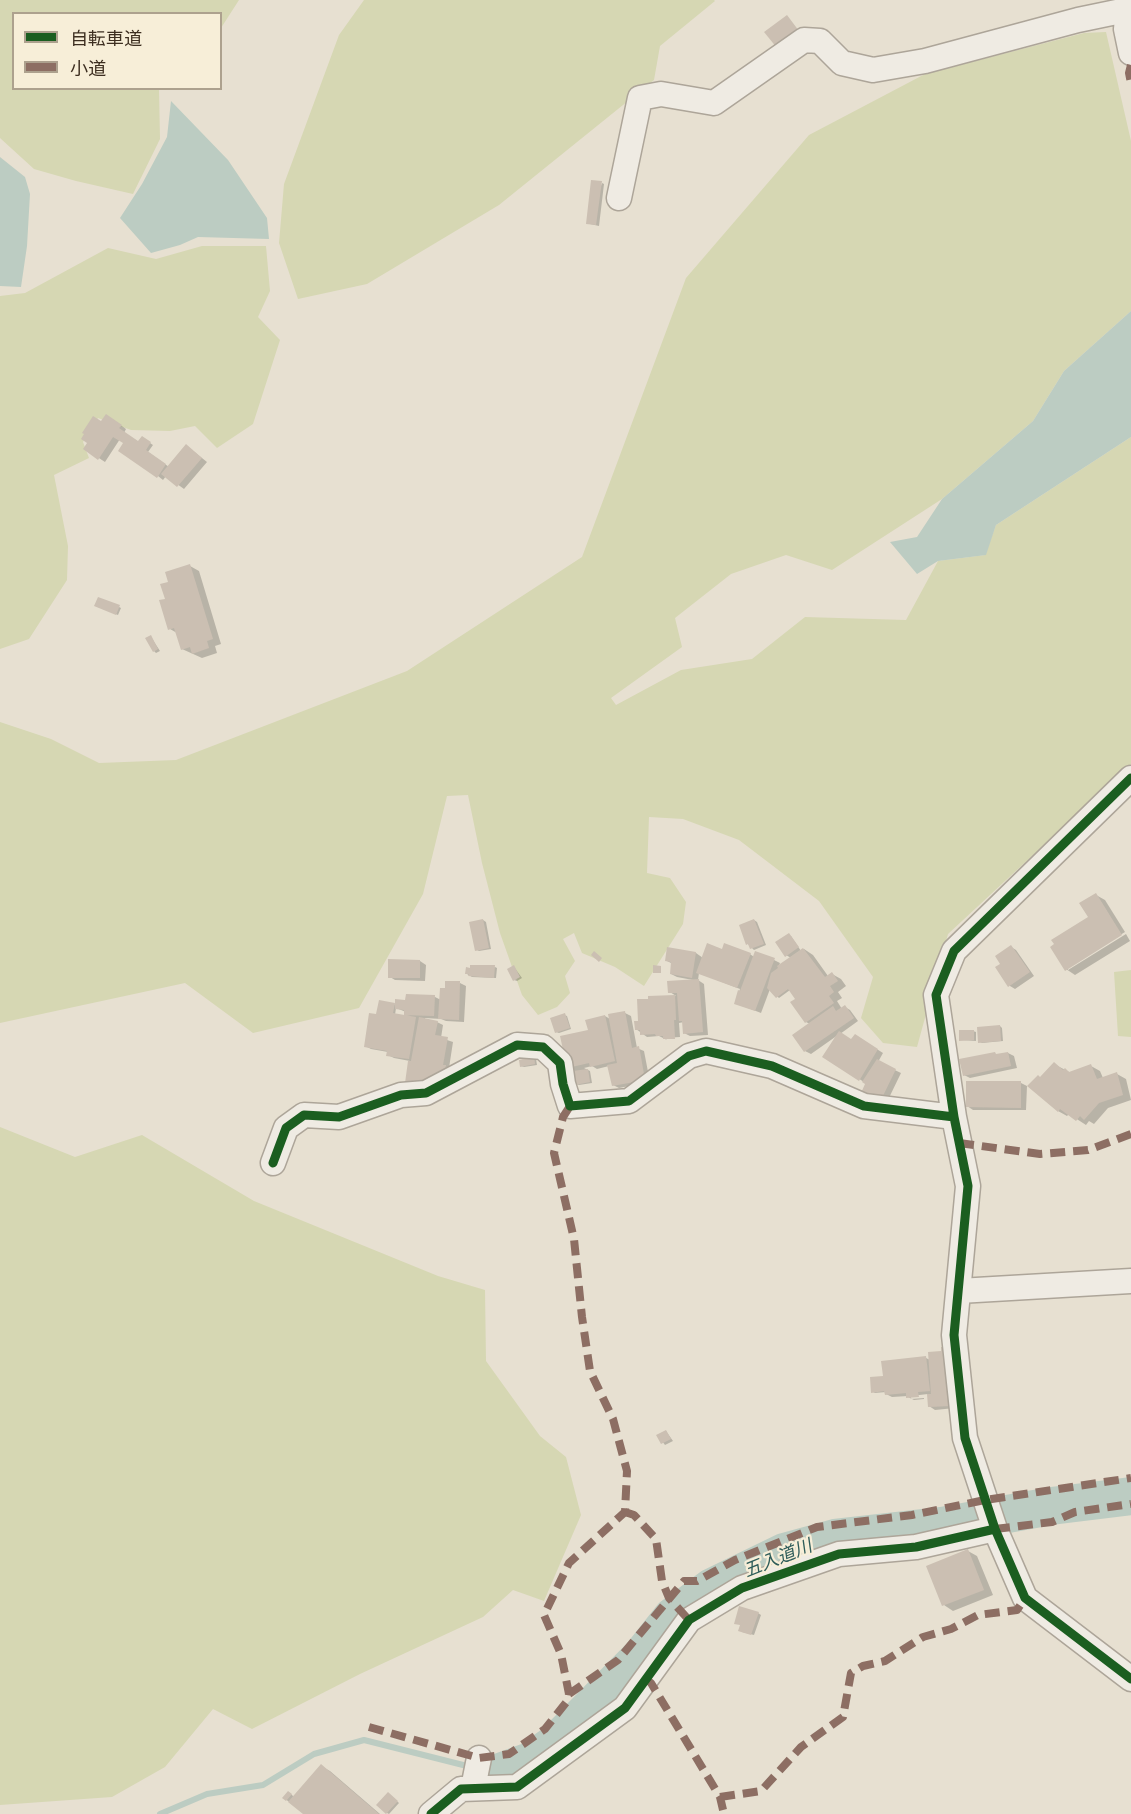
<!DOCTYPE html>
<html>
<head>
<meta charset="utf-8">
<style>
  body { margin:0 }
  #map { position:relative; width:1131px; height:1814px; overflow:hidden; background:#e7e0d1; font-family:"PT Serif","Noto Sans JP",serif }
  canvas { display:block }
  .legend { position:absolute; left:12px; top:12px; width:210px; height:78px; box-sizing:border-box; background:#f7eed8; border:2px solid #ada18e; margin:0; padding:8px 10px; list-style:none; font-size:18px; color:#3d2e20 }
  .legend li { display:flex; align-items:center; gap:12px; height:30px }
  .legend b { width:30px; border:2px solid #ada18e }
</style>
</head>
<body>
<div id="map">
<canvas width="1131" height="1814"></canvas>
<ul class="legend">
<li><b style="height:8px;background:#1b5e20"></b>自転車道</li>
<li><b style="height:8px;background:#8d6e63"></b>小道</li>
</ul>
</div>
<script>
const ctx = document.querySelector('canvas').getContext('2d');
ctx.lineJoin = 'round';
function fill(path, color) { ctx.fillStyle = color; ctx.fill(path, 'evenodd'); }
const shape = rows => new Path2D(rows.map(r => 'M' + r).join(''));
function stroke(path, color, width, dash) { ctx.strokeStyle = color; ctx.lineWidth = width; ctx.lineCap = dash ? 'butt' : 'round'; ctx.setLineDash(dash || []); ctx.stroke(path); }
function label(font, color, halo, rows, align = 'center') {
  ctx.font = font + ' "PT Serif","Noto Sans JP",serif'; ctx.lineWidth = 4.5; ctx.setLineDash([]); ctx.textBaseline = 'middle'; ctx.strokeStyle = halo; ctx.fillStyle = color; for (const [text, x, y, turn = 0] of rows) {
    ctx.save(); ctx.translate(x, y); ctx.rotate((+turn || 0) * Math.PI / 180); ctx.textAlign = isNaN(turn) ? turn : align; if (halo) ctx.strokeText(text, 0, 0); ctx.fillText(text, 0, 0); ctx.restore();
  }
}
const green = shape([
  [0,0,239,0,221,28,220,14,14,14,14,88,159,89,160,139,133,194,76,181,34,169,0,138],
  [364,0,714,0,715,1,660,46,654,80,499,205,367,284,298,299,279,243,284,184,339,35],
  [1106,32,1131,141,1131,311,1064,371,1033,421,942,499,832,570,786,555,731,574,675,618,682,647,611,698,616,705,681,670,752,659,805,617,906,620,938,561,985,555,996,525,1131,437,1131,764,948,934,917,1047,883,1043,861,1018,873,977,819,901,739,840,683,819,649,817,647,873,670,878,686,902,683,924,644,986,615,967,582,953,574,933,563,939,575,961,565,976,570,993,557,1007,538,1015,522,995,500,933,482,863,468,795,447,796,423,894,359,1008,253,1033,185,983,0,1023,0,722,51,739,99,763,176,760,407,671,582,557,686,278,809,135,925,74,1084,33],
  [202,246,266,246,270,291,258,317,280,340,253,424,217,448,195,426,170,431,131,430,98,418,83,442,89,458,54,475,68,546,67,580,29,639,0,649,0,296,25,293,108,248,156,259],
  [1131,970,1131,1037,1118,1036,1114,972],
  [0,1127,75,1157,142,1135,254,1201,438,1276,485,1290,486,1361,540,1436,566,1457,581,1515,544,1601,513,1590,483,1617,360,1674,252,1729,213,1709,165,1767,112,1797,0,1805]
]);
const water = shape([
  [171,101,228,160,267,218,269,239,198,237,180,245,151,253,120,218,142,184,167,137],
  [0,157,25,177,30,194,27,246,21,287,0,286],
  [1131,311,1131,437,996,525,986,555,938,561,917,574,890,542,917,537,942,499,1033,421,1064,371]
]);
const shadow = shape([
  [602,183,604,184,599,226,590,224,588,223],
  [112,419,126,429,124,433,139,442,144,439,153,445,148,452,169,467,192,450,207,462,184,489,166,476,163,480,158,476,120,439,105,462,85,449,102,423],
  [190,566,199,571,221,644,215,646,217,653,202,658,182,649,177,633,170,629,170,583],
  [98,607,119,607,121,608,118,615],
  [151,637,160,651,156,653,154,651],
  [1096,895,1105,900,1125,932,1068,967,1068,970,1126,934,1130,941,1075,975,1066,969,1056,944,1090,918],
  [483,920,486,922,491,949,479,951,477,950],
  [754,920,757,922,766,945,754,950,748,944],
  [791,936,801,951,804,949,813,955,828,976,832,974,841,979,846,986,838,992,842,998,837,1001,842,1009,845,1007,850,1010,858,1021,840,1034,852,1041,861,1039,883,1053,878,1062,901,1073,886,1104,867,1084,824,1056,838,1035,811,1054,805,1051,810,1024,806,1022,797,999,790,990,779,998,770,989,761,1013,735,1003,740,989,699,973,698,980,704,984,708,1035,690,1036,684,1033,684,1022,679,1023,680,1037,665,1038,667,1040,659,1036,647,1037,636,1029,650,1000,650,997,676,996,670,992,693,980,677,977,671,974,673,964,667,961,669,949,696,953,703,958,723,951,750,954,754,957,774,960,780,963,778,968,791,958,786,955],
  [1011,947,1016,950,1034,976,1015,989,1010,986,1002,964],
  [420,961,426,965,425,981,395,980,390,977],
  [495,967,497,968,496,978,472,977,467,974],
  [514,967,522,978,517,981,514,980],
  [460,983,466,986,464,1022,446,1021,441,1019,425,1018,425,1020,437,1022,443,1025,441,1038,453,1042,449,1068,449,1083,406,1082,410,1061,394,1058,388,1055,388,1052,371,1049,365,1046,378,1016,394,1004,397,1006,407,1001,407,995,435,997,441,1000],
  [396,1008,406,1012,406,1017,395,1015],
  [625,1013,631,1016,637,1048,644,1051,650,1082,619,1088,613,1085,609,1066,597,1069,592,1066,584,1068,590,1071,592,1083,579,1085,576,1084,574,1070,568,1067,590,1031,605,1016,610,1019],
  [564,1015,567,1016,571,1029,559,1033,556,1032],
  [1000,1026,1002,1028,1003,1041,982,1043,980,1042],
  [973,1031,976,1032,976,1041,961,1040],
  [1008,1053,1014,1056,1017,1068,970,1078,964,1075,998,1055],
  [534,1058,536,1059,537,1065,524,1067,521,1066],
  [1054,1064,1071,1073,1091,1066,1100,1071,1103,1078,1117,1074,1126,1079,1131,1100,1108,1108,1094,1124,1089,1121,1086,1125,1069,1114,1067,1116,1058,1111,1041,1078],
  [1021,1083,1027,1086,1026,1110,973,1110,967,1106],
  [926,1358,930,1360,955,1408,935,1410,929,1406,928,1394,911,1396,911,1399,924,1398,924,1399,914,1400,908,1397,908,1396,892,1397,886,1394,886,1392,875,1393,873,1392,884,1377],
  [666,1431,673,1441,665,1445,658,1436],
  [968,1551,977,1556,993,1595,953,1611,944,1605],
  [758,1613,761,1615,754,1635,742,1632],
  [321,1766,330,1771,380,1814,305,1814,284,1798,291,1794,294,1797],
  [390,1795,399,1803,389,1814,387,1813]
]);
const stream = shape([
  [481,1769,497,1773],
  [160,1814,207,1794,263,1785,314,1754,364,1740,471,1767]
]);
const river = shape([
  [497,1773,530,1761,554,1744,641,1656,672,1617,712,1587,784,1552,835,1538,942,1526,1051,1506,1131,1496]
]);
const building = shape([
  [787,15,799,31,777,48,764,32],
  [591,180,602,181,596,225,586,224],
  [106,414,122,425,119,428,138,441,142,436,151,442,146,450,166,464,157,478,118,451,123,443,113,437,98,460,83,449,87,443,81,439,84,434,82,433,93,416,101,421],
  [186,444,202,458,177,487,161,474],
  [190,564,213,639,207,641,209,648,192,654,190,647,181,650,174,628,168,630,159,600,165,599,160,584,168,582,165,572],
  [98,597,120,605,116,615,94,606],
  [151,635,158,649,153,652,145,638],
  [1096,893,1122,935,1065,971,1050,947,1054,944,1051,940,1088,917,1079,903],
  [483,919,489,948,475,951,469,922],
  [754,919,764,944,750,949,748,944,746,945,739,925],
  [789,933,799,947,785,957,775,942],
  [707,943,722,949,724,943,751,953,737,988,696,973],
  [1011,945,1030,972,1008,987,995,967,1000,964,995,956],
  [667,947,696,952,692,978,670,974,671,962,665,961],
  [803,948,825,977,832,972,838,981,830,986,834,992,829,996,834,1003,805,1023,790,1002,795,999,788,989,776,998,767,988,771,973,778,968,777,966],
  [594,951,602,958,599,962,591,955],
  [755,951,775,958,755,1011,734,1004,738,990,740,991],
  [388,959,420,960,420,978,388,978],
  [470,965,495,965,494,978,468,976,469,974,465,974,466,967,470,968],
  [514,965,520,977,513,981,507,969],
  [653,965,661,966,661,973,653,973],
  [699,979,703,1032,683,1034,682,1021,679,1021,677,993,668,993,667,981],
  [445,981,460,981,459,1020,438,1019,440,988,445,988],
  [406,994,435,995,434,1016,404,1015,404,1010,395,1009,395,999,405,1000],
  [675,995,676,1020,674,1020,675,1039,663,1039,663,1036,656,1036,655,1034,640,1035,640,1030,635,1030,634,1021,638,1021,637,999,648,999,648,996],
  [379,1000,395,1003,393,1013,416,1017,409,1059,386,1056,387,1051,364,1047,369,1013,376,1014],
  [845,1005,854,1018,804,1052,792,1035,833,1006,836,1011],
  [625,1011,632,1048,639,1046,645,1080,612,1086,607,1065,617,1063,608,1014],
  [565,1013,570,1028,555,1033,550,1018],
  [605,1015,615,1061,590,1067,589,1063,567,1068,560,1036,588,1030,585,1020],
  [419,1017,438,1021,435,1035,448,1037,443,1065,446,1065,443,1081,428,1078,427,1086,405,1083,408,1061,411,1061],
  [1000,1025,1001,1041,978,1043,977,1027],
  [959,1030,974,1030,974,1040,959,1041],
  [839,1031,851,1039,855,1034,878,1049,859,1081,822,1057],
  [995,1052,996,1054,1008,1052,1011,1066,963,1076,959,1059],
  [534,1056,535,1064,520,1067,519,1060],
  [877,1059,896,1069,880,1102,861,1093,865,1084,862,1082],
  [1054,1062,1063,1070,1065,1068,1069,1072,1091,1064,1097,1079,1117,1072,1123,1095,1099,1103,1084,1120,1080,1116,1076,1121,1060,1109,1058,1112,1027,1086,1038,1075,1040,1077],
  [588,1069,590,1082,575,1085,573,1071],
  [966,1081,1021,1081,1021,1108,966,1107],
  [941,1347,946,1347,950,1406,928,1407,927,1394,931,1394,928,1352,941,1351],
  [926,1356,930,1391,918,1392,919,1397,906,1398,906,1393,885,1395,884,1391,871,1393,870,1377,883,1376,881,1361],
  [666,1430,671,1439,661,1444,656,1435],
  [968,1549,984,1590,942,1606,926,1566],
  [739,1606,759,1612,751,1635,738,1631,740,1625,734,1624],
  [321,1764,379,1814,303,1814,288,1802],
  [288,1791,292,1794,286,1801,282,1798],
  [388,1792,398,1801,386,1814,376,1805]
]);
const street = shape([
  [1128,9,1126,29,1131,53],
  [619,198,640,98,661,94,714,103,804,40,820,41,842,63,873,70,925,61,1078,20,1131,9],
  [1131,778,954,951,936,995,954,1117,968,1186,954,1335,965,1438,995,1529,1025,1598,1131,1679],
  [273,1163,286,1128,304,1115,339,1117,401,1095,426,1093,517,1045,543,1047,560,1063,563,1084,570,1106,629,1101,689,1056,706,1051,772,1066,864,1106,954,1117],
  [959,1291,1131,1281],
  [473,1788,479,1758],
  [431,1814,461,1789,517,1787,625,1708,689,1620,742,1588,839,1554,916,1547,995,1529]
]);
const quiet = shape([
  [1131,65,1129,73,1131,83],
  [959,1143,1040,1154,1088,1150,1131,1134],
  [625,1512,634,1515,656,1539,662,1581,669,1598,689,1620],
  [995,1529,1052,1522,1075,1512,1131,1504],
  [646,1679,651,1683,720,1797,724,1814],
  [569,1694,618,1660,684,1581,697,1581,735,1560,817,1527,912,1515,985,1500,1131,1478],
  [369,1727,479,1758,509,1754,545,1729,568,1700,569,1694,561,1654,544,1615,569,1563,625,1512,627,1471,613,1419,590,1371,582,1317,574,1239,554,1153,563,1117,570,1106],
  [720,1797,761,1791,801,1747,843,1717,851,1673,863,1666,885,1661,923,1637,951,1629,978,1615,1017,1610,1025,1598]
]);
const cycleway = shape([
  [1131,778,954,951,936,995,954,1117,968,1186,954,1335,965,1438,995,1529,1025,1598,1131,1679],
  [273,1163,286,1128,304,1115,339,1117,401,1095,426,1093,517,1045,543,1047,560,1063,563,1084,570,1106,629,1101,689,1056,706,1051,772,1066,864,1106,954,1117],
  [431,1814,461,1789,517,1787,625,1708,689,1620,742,1588,839,1554,916,1547,995,1529]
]);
const waterNames = [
  ["五入道川",778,1559,-22]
];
fill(green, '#d6d7b3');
fill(water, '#bcccc2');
fill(shadow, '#0003');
stroke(stream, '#bcccc2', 6);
stroke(river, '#bcccc2', 38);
fill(building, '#cbbfb2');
stroke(street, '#ada599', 27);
stroke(street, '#efebe3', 24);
stroke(quiet, '#8d6e63', 8, [15, 8]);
stroke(cycleway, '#1b5e20', 9);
label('italic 18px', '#2f5d5a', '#f7eed8', waterNames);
</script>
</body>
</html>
